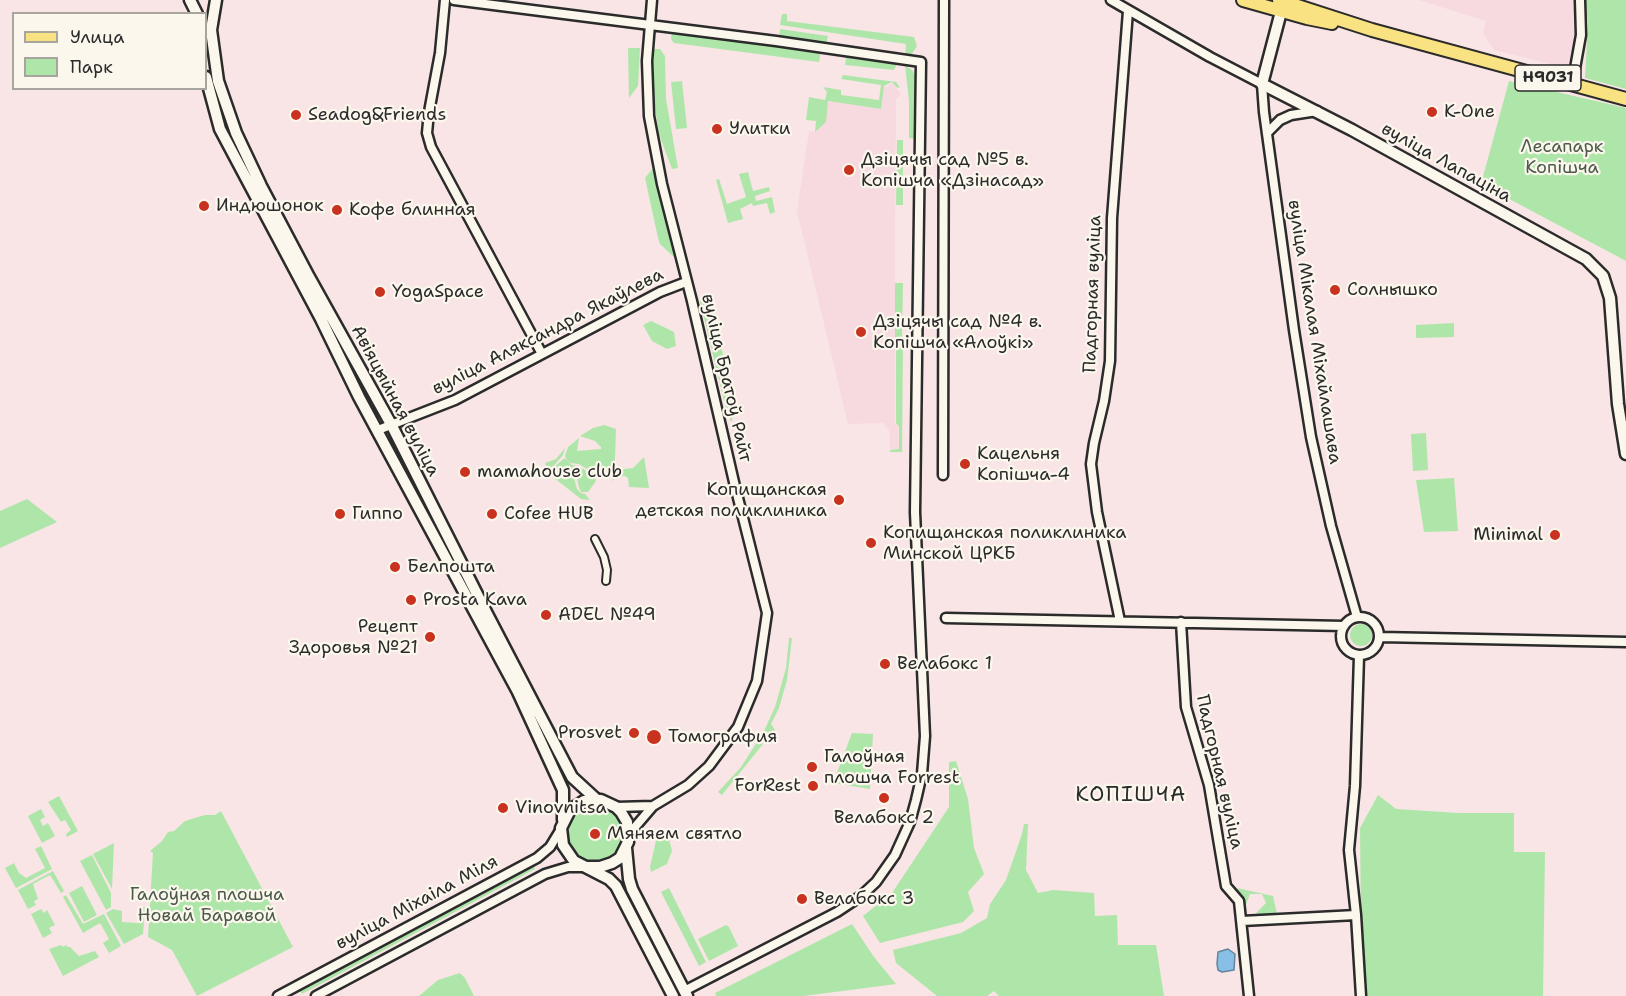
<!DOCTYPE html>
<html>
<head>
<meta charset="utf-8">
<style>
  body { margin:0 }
  #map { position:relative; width:1626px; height:996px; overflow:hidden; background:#f9e5e5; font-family:"Shantell Sans",sans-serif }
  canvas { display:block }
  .legend { position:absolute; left:12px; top:12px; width:195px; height:78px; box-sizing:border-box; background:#fbf7ec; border:2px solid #a8a59f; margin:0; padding:8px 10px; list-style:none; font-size:18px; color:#2b2b2b }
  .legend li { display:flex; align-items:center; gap:12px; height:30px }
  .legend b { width:30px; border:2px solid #a8a59f }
</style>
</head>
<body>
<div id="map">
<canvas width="1626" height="996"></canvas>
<ul class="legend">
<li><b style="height:8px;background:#f8e281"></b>Улица</li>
<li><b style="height:16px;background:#aee6aa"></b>Парк</li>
</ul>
</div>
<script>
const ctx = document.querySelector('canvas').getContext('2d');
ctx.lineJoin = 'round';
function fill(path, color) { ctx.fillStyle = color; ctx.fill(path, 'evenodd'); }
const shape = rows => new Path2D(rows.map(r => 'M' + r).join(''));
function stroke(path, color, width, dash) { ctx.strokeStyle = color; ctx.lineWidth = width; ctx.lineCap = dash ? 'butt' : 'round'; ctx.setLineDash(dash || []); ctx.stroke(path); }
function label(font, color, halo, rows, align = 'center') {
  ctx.font = font + ' "Shantell Sans",sans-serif'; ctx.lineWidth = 4.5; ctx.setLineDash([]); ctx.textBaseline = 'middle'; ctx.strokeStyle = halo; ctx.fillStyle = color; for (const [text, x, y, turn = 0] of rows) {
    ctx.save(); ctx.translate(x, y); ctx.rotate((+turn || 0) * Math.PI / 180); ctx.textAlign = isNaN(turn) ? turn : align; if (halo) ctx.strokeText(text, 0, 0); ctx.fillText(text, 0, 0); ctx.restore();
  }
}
const built = shape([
  [1419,0,1576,0,1579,20,1567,68,1494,50,1483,34,1486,21],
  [892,83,901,94,896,99,895,241,895,423,898,427,899,449,890,449,890,432,883,423,848,424,797,211,809,131,816,132,828,101,881,109,883,87,887,87]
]);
const green = shape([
  [1585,0,1626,0,1626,89,1585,78,1588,23],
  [782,14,787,14,787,21,914,37,917,46,912,54,905,57,906,44,780,25],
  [780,29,828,36,826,44,779,36],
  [672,32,821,50,819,62,674,43,671,39],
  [628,48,640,48,638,86,629,98],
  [652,49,660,49,665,56,666,99,678,168,672,169,659,134,652,88],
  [850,56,897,62,896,66,894,70,845,65,846,58],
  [905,65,913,71,917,80,915,139,909,138,909,101],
  [843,75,896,82,900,88,896,87,892,82,884,86,881,109,828,101,826,122,815,132,816,121,806,120,809,97,825,100,827,92,823,87,841,90,841,95,879,100,881,85,841,79],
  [682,81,687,128,676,129,671,82],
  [1509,81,1626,108,1626,261,1481,184],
  [897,140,903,140,903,205,896,205],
  [654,167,677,255,675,258,660,244,658,238,645,178],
  [748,172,753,191,769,187,770,191,755,196,756,201,772,197,775,212,770,214,767,203,753,206,752,203,740,209,743,219,728,223,716,180,719,179,727,204,746,197,739,174],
  [895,283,903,283,902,340,895,341],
  [705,300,710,301,731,388,736,410,731,422,725,405,700,301],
  [651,321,674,332,676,346,667,349,652,341,643,325],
  [1454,323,1454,337,1416,338,1416,325],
  [896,345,903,345,902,452,890,452,890,450,899,449,899,427,896,423],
  [604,425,616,429,615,459,612,470,598,473,597,471,590,471,579,464,571,463,568,461,565,456,568,447,579,438,577,451,601,449,601,447,595,441,580,436,593,428],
  [1426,433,1428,470,1413,471,1411,434],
  [565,448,563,455,551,469,558,476,564,476,572,471,577,489,581,493,585,494,590,500,581,499,549,474,545,463,556,459],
  [644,457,649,488,629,487,628,478,625,476,618,477,612,481,616,470,633,468],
  [565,458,572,465,578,466,588,472,595,473,596,481,588,492,581,492,579,487,575,471,572,469,564,474,558,474,554,467],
  [1454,478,1458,531,1424,532,1416,480],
  [27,499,57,522,0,548,0,511],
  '1350 635a11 11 0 1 1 22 0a11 11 0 1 1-22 0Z',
  [789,638,792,638,787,680,779,708,771,724,775,730,772,734,766,732,761,742,763,744,722,795,718,792,741,767,764,731,775,707,786,668],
  [852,733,873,734,870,789,833,783],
  [956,761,968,799,974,848,984,874,968,892,974,911,963,922,880,943,863,916,892,893,949,807,949,762],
  [1378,795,1396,809,1459,813,1514,813,1514,852,1545,852,1543,996,1367,996,1361,928,1360,828],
  [59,796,78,831,67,837,66,834,71,830,65,820,61,822,48,802],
  '568 834a27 27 0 1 1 54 0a27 27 0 1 1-54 0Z',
  [41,809,45,817,40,820,43,826,48,823,55,836,42,843,28,816],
  [221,811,293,947,197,996,172,950,148,937,153,853,150,851,162,841,168,832,174,831,185,821,205,815,215,815],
  [1024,824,1028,824,1026,870,1038,893,1053,890,1094,893,1095,916,1117,915,1118,945,1156,945,1164,996,999,996,994,991,987,996,937,996,896,963,893,950,961,933,987,918,990,904,1006,880,1022,834],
  [658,832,660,832,669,839,672,851,667,864,651,872,650,867],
  [114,843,112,889,93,854],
  [41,846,52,869,16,888,5,868,14,863,19,873,26,878,45,868,35,849],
  [92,855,111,893,111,907,106,910,80,861],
  [533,864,535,869,302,994,299,990],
  [53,871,64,891,61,893,50,875,33,884,38,899,34,901,36,905,28,909,18,890],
  [82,886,97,915,84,922,69,893],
  [669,888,706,962,699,966,661,892],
  [1237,888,1273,896,1277,914,1259,916,1256,913,1266,903,1262,894,1250,894,1246,905,1244,904],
  [66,895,83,924,104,914,121,946,109,953,103,943,109,939,100,923,83,933,63,897],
  [141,907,145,907,143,934,124,944,106,913,113,909,122,911,122,922,139,923],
  [41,909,44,913,47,910,55,925,49,928,52,933,43,938,31,914],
  [852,924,874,957,896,984,804,996,716,996,715,993],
  [726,925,729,927,738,946,709,961,698,939],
  [61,945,63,947,66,945,68,947,70,947,79,956,95,951,99,957,63,976,49,949],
  [460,973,465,978,474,996,419,996,438,980]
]);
const water = shape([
  [1228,949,1235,954,1234,970,1222,972,1218,970,1217,964,1218,952,1228,949]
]);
const pedestrian = shape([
  [595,539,604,557,607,570,606,581]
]);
const minor = shape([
  [445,0,440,53,429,112,427,133,431,147,542,354],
  [454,0,776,41,921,62,915,512,925,736,922,774,916,800,910,822,895,855,876,882,861,896,837,912,684,991],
  [1111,0,1210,57,1262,84,1264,112,1294,330,1311,437,1331,526,1357,617],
  [1572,85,1581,35,1580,0],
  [1267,133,1280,120,1291,115,1317,111],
  [378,430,455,400,660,292,686,282],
  [943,475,944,0],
  '1341 636a19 19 0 1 1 38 0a19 19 0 1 1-38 0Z',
  [946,618,1344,626],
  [1120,621,1097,512,1091,464,1094,443,1104,401,1110,361,1112,218,1128,11],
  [1181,622,1186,707,1209,785,1226,886,1239,901,1249,996],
  [1380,637,1626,642],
  [1359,656,1355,786,1349,850,1356,915,1361,996],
  [616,807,653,806],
  [629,834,653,806,688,785,709,766,738,727,757,681,767,613,734,482,692,301,662,184,649,116,647,61,652,0],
  [1242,921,1356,915],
  [278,996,537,858,550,847,561,829],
  [316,996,545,874,568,867,584,867]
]);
const secondary = shape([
  [190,0,197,14],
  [216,0,211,30,218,81,236,133,261,186,309,277,392,426,487,614,572,777,597,800],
  [1283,4,1262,84,1352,130,1586,259,1603,276,1610,298,1618,404,1626,454],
  [206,77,220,129,321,319,359,397,518,692,563,790,563,820],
  [626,848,629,879,632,889,687,996],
  [587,867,600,867,612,863,620,858,628,842,627,822,621,812,616,807,601,800,584,801,570,810,561,828,563,845,574,861,609,879,616,886,673,996]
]);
const primary = shape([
  [1243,0,1307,18,1332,23],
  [1279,0,1372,30,1626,99]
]);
const markers = [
  [1432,112,6,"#c8321e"],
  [296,115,6,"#c8321e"],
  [717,129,6,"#c8321e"],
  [849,170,6,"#c8321e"],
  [204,206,6,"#c8321e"],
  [337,210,6,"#c8321e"],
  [1335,290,6,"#c8321e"],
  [380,292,6,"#c8321e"],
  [861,332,6,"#c8321e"],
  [965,464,6,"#c8321e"],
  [465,472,6,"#c8321e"],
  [839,500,6,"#c8321e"],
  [340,514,6,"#c8321e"],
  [492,514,6,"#c8321e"],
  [1555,535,6,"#c8321e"],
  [871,543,6,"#c8321e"],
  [395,567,6,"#c8321e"],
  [411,600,6,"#c8321e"],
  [546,615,6,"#c8321e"],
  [430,637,6,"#c8321e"],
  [885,664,6,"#c8321e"],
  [634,733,6,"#c8321e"],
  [654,737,8,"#c8321e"],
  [812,767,6,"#c8321e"],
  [813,786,6,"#c8321e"],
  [884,798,6,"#c8321e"],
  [503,808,6,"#c8321e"],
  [595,834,6,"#c8321e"],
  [802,899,6,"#c8321e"]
];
const shields = [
  [1548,78,66]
];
const shieldNames = [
  ["Н9031",1548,78]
];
const poiNames = [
  ["K-One",1444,112],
  ["Seadog&Friends",308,115],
  ["Улитки",729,129],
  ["Дзіцячы сад №5 в.",861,160],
  ["Копішча «Дзінасад»",861,181],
  ["Индюшонок",216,206],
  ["Кофе блинная",349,210],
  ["Солнышко",1347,290],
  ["YogaSpace",392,292],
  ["Дзіцячы сад №4 в.",873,322],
  ["Копішча «Алоўкі»",873,343],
  ["Кацельня",977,454],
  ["Копішча-4",977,475],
  ["mamahouse club",477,472],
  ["Копищанская",827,490,"right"],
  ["детская поликлиника",827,511,"right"],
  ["Гиппо",352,514],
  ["Cofee HUB",504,514],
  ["Копищанская поликлиника",883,533],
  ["Минской ЦРКБ",883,554],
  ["Minimal",1543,535,"right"],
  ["Белпошта",407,567],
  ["Prosta Kava",423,600],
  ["ADEL №49",558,615],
  ["Рецепт",418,627,"right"],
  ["Здоровья №21",418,648,"right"],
  ["Велабокс 1",897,664],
  ["Prosvet",622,733,"right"],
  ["Томография",668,737],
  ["Галоўная",824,757],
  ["плошча Forrest",824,778],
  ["ForRest",801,786,"right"],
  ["Vinovnitsa",515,808],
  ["Велабокс 2",884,818,"center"],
  ["Мяняем святло",607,834],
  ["Велабокс 3",814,899]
];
const parkNames = [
  ["Лесапарк",1562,147],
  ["Копішча",1562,168],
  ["Галоўная плошча",207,895],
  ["Новай Баравой",207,916]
];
const streetNames = [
  ["вуліца Лапаціна",1446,163,29],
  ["Падгорная вуліца",1093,294,-88],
  ["вуліца Аляксандра Якаўлева",548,332,-27],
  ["вуліца Мікалая Міхайлашава",1314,332,81],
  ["вуліца Братоў Райт",726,378,77],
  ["Авіяцыйная вуліца",395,401,62],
  ["Падгорная вуліца",1219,772,77],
  ["вуліца Міхаіла Міля",417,903,-28]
];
const quarterNames = [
  ["КОПІШЧА",1131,796]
];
fill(built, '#f7d9e0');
fill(green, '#aee6aa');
fill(water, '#88bfe6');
stroke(water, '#63849b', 1.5);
stroke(pedestrian, '#2b2b2b', 10);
stroke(minor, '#2b2b2b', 13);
stroke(secondary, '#2b2b2b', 15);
stroke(primary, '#2b2b2b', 16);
stroke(pedestrian, '#fbf7ec', 6);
stroke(minor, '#fbf7ec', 8);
stroke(secondary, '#fbf7ec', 10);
stroke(primary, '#f8e281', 12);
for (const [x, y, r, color] of markers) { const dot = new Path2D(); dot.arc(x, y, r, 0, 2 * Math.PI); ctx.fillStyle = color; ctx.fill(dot); stroke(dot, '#fbf7ec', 2); }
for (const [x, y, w] of shields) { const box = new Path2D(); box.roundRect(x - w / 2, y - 13, w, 26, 4.5); ctx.fillStyle = '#fbf7ec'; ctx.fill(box); stroke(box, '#2b2b2b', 1.5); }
label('bold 16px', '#2b2b2b', null, shieldNames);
label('18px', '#2b2b2b', '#fbf7ec', poiNames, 'left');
label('18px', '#4c5a4b', '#fbf7ec', parkNames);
label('18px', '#2b2b2b', '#fbf7ec', streetNames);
ctx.letterSpacing = '1.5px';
label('21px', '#2b2b2b', '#fbf7ec', quarterNames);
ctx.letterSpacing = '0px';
</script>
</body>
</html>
